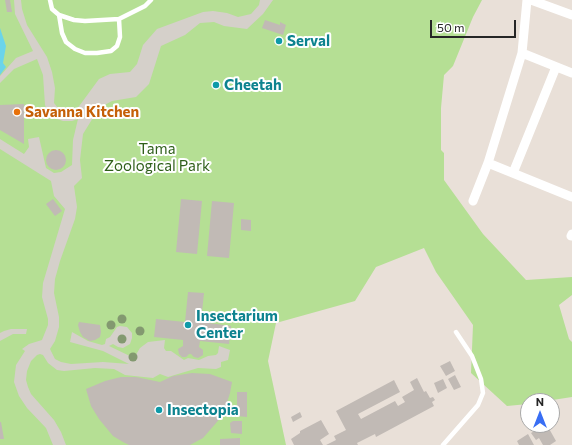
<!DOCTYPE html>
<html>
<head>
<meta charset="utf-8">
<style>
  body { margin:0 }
  #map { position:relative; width:572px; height:445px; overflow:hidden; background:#e9e0d8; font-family:Commissioner,sans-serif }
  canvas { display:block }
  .north { position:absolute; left:520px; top:393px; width:40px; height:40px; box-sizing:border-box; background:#fff; border:1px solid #a8a8a8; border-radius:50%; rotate:0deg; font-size:11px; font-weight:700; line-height:16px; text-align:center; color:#262626 }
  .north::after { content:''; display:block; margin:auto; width:14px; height:18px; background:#396ef4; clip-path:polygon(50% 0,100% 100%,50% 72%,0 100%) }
  .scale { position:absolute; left:430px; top:20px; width:86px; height:18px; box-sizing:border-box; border:2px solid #262626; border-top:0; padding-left:5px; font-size:12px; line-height:14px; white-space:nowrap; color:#262626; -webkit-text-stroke:3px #fff; paint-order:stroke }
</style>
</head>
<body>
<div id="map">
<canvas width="572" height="445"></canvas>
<div class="north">N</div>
<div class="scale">50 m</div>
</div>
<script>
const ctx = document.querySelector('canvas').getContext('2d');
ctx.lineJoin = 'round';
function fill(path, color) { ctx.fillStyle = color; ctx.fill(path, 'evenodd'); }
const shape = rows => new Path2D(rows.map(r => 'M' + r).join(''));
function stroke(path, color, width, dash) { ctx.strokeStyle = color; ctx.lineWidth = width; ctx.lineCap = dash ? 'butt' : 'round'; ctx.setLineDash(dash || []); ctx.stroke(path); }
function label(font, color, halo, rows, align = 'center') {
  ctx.font = font + ' Commissioner,sans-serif'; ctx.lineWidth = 4; ctx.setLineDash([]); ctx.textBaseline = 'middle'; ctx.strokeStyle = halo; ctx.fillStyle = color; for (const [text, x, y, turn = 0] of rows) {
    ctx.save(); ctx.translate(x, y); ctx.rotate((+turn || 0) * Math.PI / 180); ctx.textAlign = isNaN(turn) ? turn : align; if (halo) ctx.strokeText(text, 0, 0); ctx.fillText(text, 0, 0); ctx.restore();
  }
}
const green = shape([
  [0,0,482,0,473,17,453,66,444,75,441,108,441,150,444,153,444,180,483,234,526,280,572,277,572,295,559,305,569,339,572,342,572,397,546,401,528,401,528,404,507,406,471,373,473,325,436,272,424,248,376,267,355,301,276,323,268,361,286,445,0,445]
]);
const plaza = shape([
  [14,0,21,0,22,9,27,25,47,57,52,72,55,88,54,103,58,108,69,111,77,109,99,79,110,74,130,72,137,64,143,45,157,29,203,12,213,11,227,13,238,17,251,14,259,5,260,0,273,0,263,14,247,29,224,26,214,22,200,23,185,35,161,46,149,84,136,97,112,101,99,108,83,134,80,160,82,178,74,186,77,207,75,219,60,261,55,279,54,293,59,317,59,327,55,341,50,349,55,359,61,362,71,364,103,362,129,364,103,351,70,342,72,332,88,341,102,345,105,344,106,339,110,337,117,327,120,326,127,327,132,333,132,338,130,344,123,348,118,347,113,344,109,346,134,358,140,348,148,342,165,340,164,348,166,351,171,351,184,360,188,358,199,360,208,356,216,355,218,353,219,346,230,350,228,360,221,362,221,367,216,369,198,368,168,377,160,374,153,378,125,375,114,369,95,368,64,371,57,370,48,363,43,355,40,354,37,355,31,361,27,371,26,380,28,387,31,394,54,420,61,432,66,445,53,445,46,428,27,408,19,396,14,382,16,365,25,351,22,349,29,344,42,340,48,325,48,319,42,297,43,283,65,209,54,196,51,181,0,149,0,139,24,154,29,147,28,139,39,137,46,168,54,173,61,172,72,165,73,140,78,119,72,121,63,121,54,118,48,113,45,105,43,75,37,59,14,69,0,83,0,76,16,58,33,51,15,14],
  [11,329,27,329,26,334,13,334,0,341,0,333,4,331]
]);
const water = shape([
  [0,28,6,46,3,63,6,67,0,75]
]);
const building = shape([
  [5,0,10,0,12,12,7,12],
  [265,20,280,25,280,22,286,25,283,35,262,28],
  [24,104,24,144,0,130,0,105],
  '46 160a10 10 0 1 1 20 0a10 10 0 1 1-20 0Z',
  [53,199,62,211,55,216,46,204],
  [181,199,202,201,197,254,176,252],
  [212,201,234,203,229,258,207,256],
  [241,219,251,220,251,231,241,230],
  [188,292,204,293,202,312,209,313,209,323,231,326,229,344,200,341,199,347,203,350,203,355,198,358,194,357,191,354,189,354,186,357,182,357,179,354,178,349,183,346,183,340,154,337,156,319,185,322],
  [79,322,100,325,101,332,100,337,95,340,90,341,83,337,80,332,78,325],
  [450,361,455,371,446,376,440,366],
  [192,373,210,374,232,382,230,393,223,415,203,438,190,445,129,445,123,442,113,436,99,419,91,406,86,389,105,381,121,377,136,377,160,382,173,376],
  [455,375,461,387,454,390,448,379],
  [417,378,424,392,426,391,430,398,433,397,435,400,432,402,434,406,376,437,375,434,357,443,358,445,326,445,336,440,334,436,346,430,336,411,394,380,400,392,358,414,361,419,395,401,398,406,405,402,402,397,414,390,410,382],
  [443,379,447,388,438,393,434,383],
  [237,392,247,392,247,417,237,416],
  [300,412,302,417,293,422,291,417],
  [321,420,329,434,320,440,323,445,294,445,291,439,300,433,300,431],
  [233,421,242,421,242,434,231,433,230,423],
  [0,422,1,422,4,439,0,439],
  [544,425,547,425,556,441,550,445,543,445,539,438,536,440,531,433],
  [528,434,534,445,519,445,517,441],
  [240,438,240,445,220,445,220,439]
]);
const lane = shape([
  [50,0,52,9,59,15,74,20,85,21,119,19,145,6,151,0],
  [59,15,62,33,66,42,75,49,85,53,97,53,111,51,117,46,120,37,119,19],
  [443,445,478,405,483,393,481,379,472,356,456,332]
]);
const street = shape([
  [531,0,572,15],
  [522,53,572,73],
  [488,163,572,197],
  [513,173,556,67],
  [473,201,488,163,522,53,527,0],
  [571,236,572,234]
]);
const trees = [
  [122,319],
  [111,325],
  [140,331],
  [122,339],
  [133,357]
];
const markers = [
  [279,41,4,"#0f9aa8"],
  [216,85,4,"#0f9aa8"],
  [17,112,4,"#e8710a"],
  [188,325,4,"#0f9aa8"],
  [159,410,4,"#0f9aa8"]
];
const cultureNames = [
  ["Serval",287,41],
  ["Cheetah",224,85],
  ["Insectarium",196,316],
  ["Center",196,333],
  ["Insectopia",167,410]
];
const foodNames = [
  ["Savanna Kitchen",25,112]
];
const parkNames = [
  ["Tama",157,149],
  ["Zoological Park",157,166]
];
fill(green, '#b5df94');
fill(plaza, '#d5d0ca');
fill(water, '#6bd4ea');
fill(building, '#c1bab5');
stroke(lane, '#fff', 4.5);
stroke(street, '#fff', 9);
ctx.fillStyle = '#839970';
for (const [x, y] of trees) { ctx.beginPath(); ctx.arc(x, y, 4.5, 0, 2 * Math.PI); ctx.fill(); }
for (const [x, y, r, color] of markers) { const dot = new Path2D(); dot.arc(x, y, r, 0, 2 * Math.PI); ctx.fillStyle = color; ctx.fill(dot); stroke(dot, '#fff', 1.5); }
label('bold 15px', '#0d838f', '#fff', cultureNames, 'left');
label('bold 15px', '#c56008', '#fff', foodNames, 'left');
label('15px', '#2f5f1a', '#fff', parkNames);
</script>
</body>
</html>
